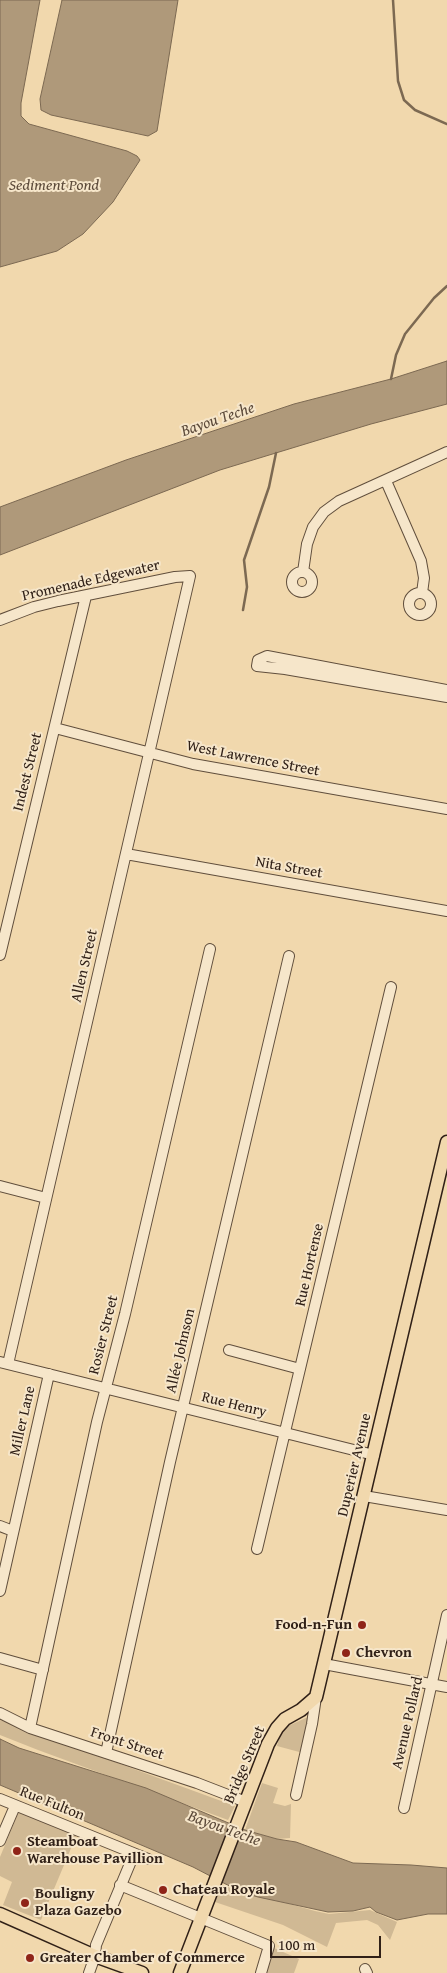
<!DOCTYPE html>
<html>
<head>
<meta charset="utf-8">
<style>
  body { margin:0 }
  #map { position:relative; width:447px; height:1973px; overflow:hidden; background:#f1d8ad; font-family:"Gentium Book Plus",serif }
  canvas { display:block }
  .scale { position:absolute; left:270px; top:1936px; width:111px; height:22px; box-sizing:border-box; border:2px solid #302017; border-top:0; padding-left:6px; font-size:15px; line-height:18px; white-space:nowrap; color:#302017; -webkit-text-stroke:4px #f6e6ca; paint-order:stroke }
</style>
</head>
<body>
<div id="map">
<canvas width="447" height="1973"></canvas>
<div class="scale">100 m</div>
</div>
<script>
const ctx = document.querySelector('canvas').getContext('2d');
ctx.lineJoin = 'round';
function fill(path, color) { ctx.fillStyle = color; ctx.fill(path, 'evenodd'); }
const shape = rows => new Path2D(rows.map(r => 'M' + r).join(''));
function stroke(path, color, width, dash) { ctx.strokeStyle = color; ctx.lineWidth = width; ctx.lineCap = dash ? 'butt' : 'round'; ctx.setLineDash(dash || []); ctx.stroke(path); }
function label(font, color, halo, rows, align = 'center') {
  ctx.font = font + ' "Gentium Book Plus",serif'; ctx.lineWidth = 4; ctx.setLineDash([]); ctx.textBaseline = 'middle'; ctx.strokeStyle = halo; ctx.fillStyle = color; for (const [text, x, y, turn = 0] of rows) {
    ctx.save(); ctx.translate(x, y); ctx.rotate((+turn || 0) * Math.PI / 180); ctx.textAlign = isNaN(turn) ? turn : align; if (halo) ctx.strokeText(text, 0, 0); ctx.fillText(text, 0, 0); ctx.restore();
  }
}
const green = shape([
  [310,1716,303,1753,277,1746,280,1735,286,1727],
  [0,1720,235,1806,228,1820,38,1750,0,1735],
  [262,1783,278,1788,273,1803,285,1806,291,1804,290,1838,277,1839,245,1830],
  [19,1811,77,1834,41,1920,3,1905,12,1882,0,1876,0,1857],
  [222,1885,315,1911,329,1914,370,1910,397,1922,390,1940,378,1925,367,1920,336,1923,327,1947,283,1925,215,1902],
  [274,1948,299,1959,294,1973,266,1973]
]);
const water = shape([
  [0,0,40,0,21,103,21,116,29,124,127,151,137,156,140,160,113,202,83,234,57,251,0,267,0,0],
  [62,0,178,0,157,131,148,136,51,115,41,110,40,99,62,0],
  [447,361,447,404,371,424,220,470,0,555,0,507,126,460,294,404,391,379,447,361],
  [0,1739,19,1748,146,1788,245,1830,277,1839,296,1842,353,1863,411,1865,447,1868,447,1914,428,1914,397,1920,376,1912,370,1907,353,1911,328,1912,258,1897,241,1892,193,1867,0,1785,0,1739]
]);
const stream = shape([
  [393,0,398,81,404,100,415,110,447,124],
  [391,379,396,355,405,334,434,298,447,286],
  [243,610,247,587,244,560,269,487,276,453]
]);
const minor = shape([
  [386,481,421,561,424,578,422,593],
  '292 582a10 10 0 1 1 20 0a10 10 0 1 1-20 0Z',
  [303,572,307,544,313,527,324,512,339,501,447,452],
  '409 604a11 11 0 1 1 22 0a11 11 0 1 1-22 0Z',
  [0,620,34,607,58,601,175,577,190,576,8,1364],
  [447,690,267,656,258,660,257,666,285,669,447,697],
  [55,728,193,764,447,809],
  [126,854,447,911],
  [0,955,86,596],
  [0,1186,46,1198],
  [229,1350,300,1369],
  [0,1362,374,1455],
  [364,1496,447,1510],
  [0,1526,13,1531],
  [257,1549,391,987],
  [0,1591,49,1374],
  [0,1658,43,1670],
  [324,1664,447,1687],
  [0,1713,30,1728,197,1783,246,1802],
  [30,1728,97,1422,125,1314,210,949],
  [106,1753,170,1462,289,956],
  [296,1795,312,1724,316,1697],
  [0,1799,148,1859],
  [404,1808,447,1615],
  [0,1841,15,1806],
  [120,1885,269,1946,261,1973],
  [365,1969,367,1973],
  [89,1973,95,1956,96,1945,134,1854]
]);
const major = shape([
  [0,1914,95,1956,142,1973],
  [180,1973,268,1744,277,1728,285,1719,301,1710,316,1697,447,1142]
]);
const markers = [
  [362,1625,5,"#8f2418"],
  [346,1653,5,"#8f2418"],
  [17,1851,5,"#8f2418"],
  [163,1890,5,"#8f2418"],
  [25,1903,5,"#8f2418"],
  [30,1958,5,"#8f2418"]
];
const streetNames = [
  ["Promenade Edgewater",91,581,-13],
  ["West Lawrence Street",253,759,11],
  ["Indest Street",28,772,-76],
  ["Nita Street",289,868,10],
  ["Allen Street",85,966,-77],
  ["Rue Hortense",310,1265,-77],
  ["Rosier Street",104,1335,-76],
  ["Allée Johnson",181,1351,-77],
  ["Rue Henry",234,1405,14],
  ["Miller Lane",23,1421,-77],
  ["Duperier Avenue",355,1465,-77],
  ["Avenue Pollard",408,1723,-77],
  ["Front Street",127,1744,18],
  ["Bridge Street",245,1765,-67],
  ["Rue Fulton",52,1804,22]
];
const poiNames = [
  ["Food-n-Fun",352,1625,"right"],
  ["Chevron",356,1653],
  ["Steamboat",27,1842],
  ["Warehouse Pavillion",27,1859],
  ["Chateau Royale",173,1890],
  ["Bouligny",35,1894],
  ["Plaza Gazebo",35,1911],
  ["Greater Chamber of Commerce",40,1958]
];
const waterNames = [
  ["Sediment Pond",54,186],
  ["Bayou Teche",218,420,-19],
  ["Bayou Teche",224,1829,20]
];
fill(green, '#d0b994');
fill(water, '#af997a');
stroke(water, '#7c6952', 1);
stroke(stream, '#7c6952', 2.5);
stroke(minor, '#604e3c', 12);
stroke(major, '#302017', 15);
stroke(minor, '#f6e6ca', 10);
stroke(major, '#f1d8ad', 12);
for (const [x, y, r, color] of markers) { const dot = new Path2D(); dot.arc(x, y, r, 0, 2 * Math.PI); ctx.fillStyle = color; ctx.fill(dot); stroke(dot, '#f6e6ca', 2); }
label('15px', '#302017', '#f6e6ca', streetNames);
label('bold 15px', '#302017', '#f6e6ca', poiNames, 'left');
label('italic 16px', '#5c4a3a', '#f6e6ca', waterNames);
</script>
</body>
</html>
